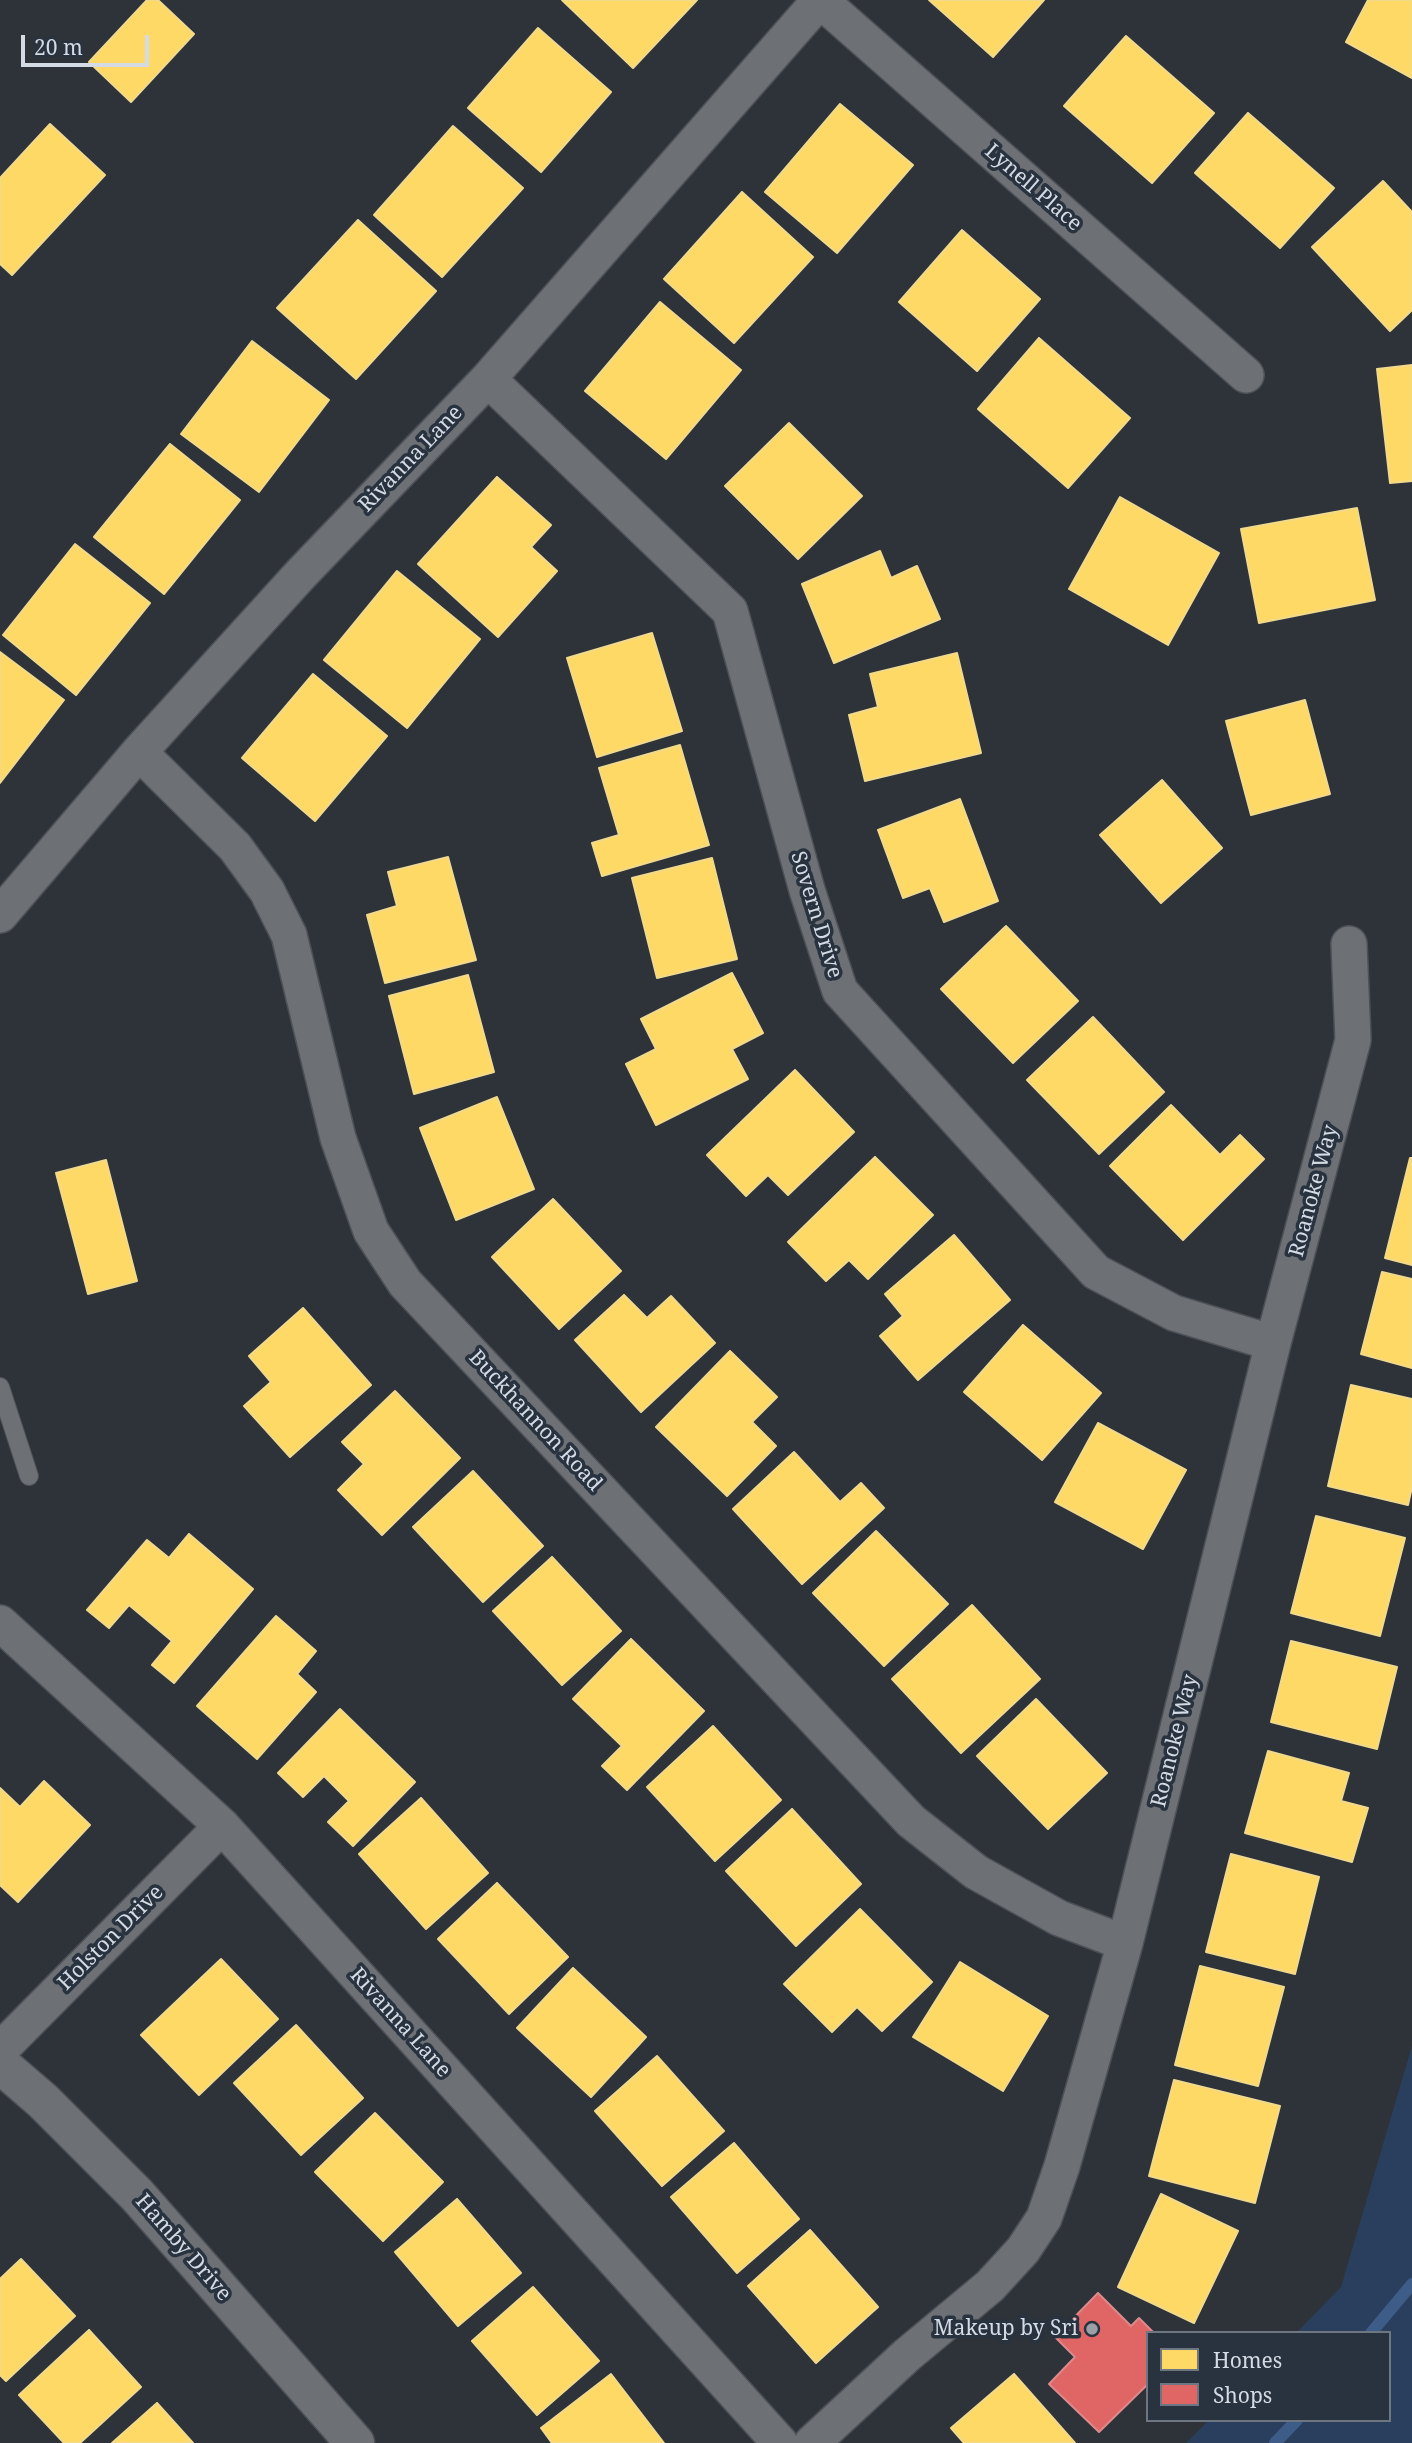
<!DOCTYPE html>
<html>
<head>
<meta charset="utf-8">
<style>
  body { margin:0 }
  #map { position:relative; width:1412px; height:2443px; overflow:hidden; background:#2e333a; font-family:"Noto Serif",serif }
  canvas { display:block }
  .legend { position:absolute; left:1146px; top:2331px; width:245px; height:91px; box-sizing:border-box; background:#29323f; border:2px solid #6e7681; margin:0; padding:9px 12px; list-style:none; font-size:21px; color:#d5dbe4 }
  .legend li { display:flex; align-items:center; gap:14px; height:35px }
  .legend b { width:35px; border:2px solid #6e7681 }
  .scale { position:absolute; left:21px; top:35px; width:128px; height:32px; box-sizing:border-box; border:4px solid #d5dbe4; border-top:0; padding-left:9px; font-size:21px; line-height:24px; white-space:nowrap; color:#d5dbe4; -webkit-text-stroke:5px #29323f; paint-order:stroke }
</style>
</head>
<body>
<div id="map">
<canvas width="1412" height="2443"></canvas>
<ul class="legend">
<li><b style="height:19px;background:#ffd966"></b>Homes</li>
<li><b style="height:19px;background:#e06666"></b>Shops</li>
</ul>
<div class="scale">20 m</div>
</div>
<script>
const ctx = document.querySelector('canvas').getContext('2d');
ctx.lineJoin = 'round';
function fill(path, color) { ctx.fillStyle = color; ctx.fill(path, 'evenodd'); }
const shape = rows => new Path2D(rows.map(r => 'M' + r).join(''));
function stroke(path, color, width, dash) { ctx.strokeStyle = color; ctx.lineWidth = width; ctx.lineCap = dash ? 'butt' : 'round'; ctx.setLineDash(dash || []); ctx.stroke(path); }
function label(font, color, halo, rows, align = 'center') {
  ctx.font = font + ' "Noto Serif",serif'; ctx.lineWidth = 7; ctx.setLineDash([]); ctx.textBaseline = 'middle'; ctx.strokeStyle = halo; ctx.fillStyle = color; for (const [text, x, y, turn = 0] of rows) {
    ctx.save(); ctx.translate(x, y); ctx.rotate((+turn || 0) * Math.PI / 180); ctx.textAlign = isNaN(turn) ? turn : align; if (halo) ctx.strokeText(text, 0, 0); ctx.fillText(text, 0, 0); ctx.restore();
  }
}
const green = shape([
  [1412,2046,1412,2443,1186,2443,1209,2420,1389,2420,1389,2333,1296,2333,1341,2287]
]);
const homes = shape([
  [147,0,158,0,194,34,131,102,89,62,147,0],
  [562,0,697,0,633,68,562,0],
  [929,0,1044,0,993,57,929,0],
  [1368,0,1412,0,1412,78,1346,42,1368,0],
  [538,28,611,92,541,172,468,108,538,28],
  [1126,36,1214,113,1152,183,1064,106,1126,36],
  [840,104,913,165,837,253,765,192,840,104],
  [1248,113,1334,188,1280,248,1195,173,1248,113],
  [50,124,105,175,12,275,0,264,0,178,50,124],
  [453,126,523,188,442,277,374,215,453,126],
  [1383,181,1412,212,1412,310,1390,331,1312,247,1383,181],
  [742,192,813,257,734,343,664,279,742,192],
  [358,220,436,291,356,379,277,308,358,220],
  [962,230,1040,299,977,371,899,302,962,230],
  [660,302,741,370,666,459,585,391,660,302],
  [1039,338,1130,418,1068,488,978,409,1039,338],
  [252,341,329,400,259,492,181,434,252,341],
  [1412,365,1412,481,1390,483,1377,369,1412,365],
  [789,423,862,496,798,559,725,486,789,423],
  [170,444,240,500,164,594,94,537,170,444],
  [497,477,551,525,531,547,557,571,498,637,418,564,497,477],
  [1120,497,1219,553,1168,645,1069,589,1120,497],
  [1357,508,1375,600,1259,623,1241,529,1357,508],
  [75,544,150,603,76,695,3,635,75,544],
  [880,551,891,578,917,566,940,619,834,663,802,584,880,551],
  [397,571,480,639,407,728,324,660,397,571],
  [652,633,682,731,597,757,567,658,652,633],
  [0,652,64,700,0,783,0,652],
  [957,653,981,753,865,781,849,715,878,707,870,674,957,653],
  [313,674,387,736,315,821,242,758,313,674],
  [1305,700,1330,794,1251,815,1226,721,1305,700],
  [680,745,709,845,602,876,592,843,619,835,599,768,680,745],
  [1162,780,1222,848,1161,903,1100,835,1162,780],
  [960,799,998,901,944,922,930,888,903,898,878,830,960,799],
  [448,857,476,960,385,983,367,915,397,906,388,872,448,857],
  [712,858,737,959,657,978,632,878,712,858],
  [1006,926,1078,1001,1013,1063,941,989,1006,926],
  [732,973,763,1033,732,1049,748,1079,656,1125,626,1064,656,1049,641,1019,732,973],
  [468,975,494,1072,414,1094,389,996,468,975],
  [1093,1017,1164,1092,1099,1154,1027,1080,1093,1017],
  [795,1070,854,1132,788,1195,768,1175,746,1196,707,1155,795,1070],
  [497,1097,534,1189,456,1220,420,1128,497,1097],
  [1171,1105,1220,1155,1240,1135,1264,1159,1183,1240,1110,1166,1171,1105],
  [875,1157,933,1215,868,1279,849,1260,826,1281,788,1242,875,1157],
  [1410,1158,1412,1158,1412,1265,1385,1258,1410,1158],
  [106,1160,137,1281,88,1294,56,1173,106,1160],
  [553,1199,621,1271,559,1329,492,1257,553,1199],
  [954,1235,1010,1300,918,1380,880,1336,903,1316,885,1294,954,1235],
  [1382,1272,1412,1279,1412,1368,1361,1354,1382,1272],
  [624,1295,647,1318,671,1296,715,1343,641,1412,575,1340,624,1295],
  [303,1308,371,1385,290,1457,244,1406,271,1382,249,1356,303,1308],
  [1023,1325,1101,1393,1042,1460,964,1392,1023,1325],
  [730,1351,777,1397,752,1422,776,1446,727,1496,656,1427,730,1351],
  [1351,1385,1412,1399,1412,1487,1408,1505,1328,1486,1351,1385],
  [395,1391,460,1458,382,1535,338,1490,364,1464,342,1442,395,1391],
  [1098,1423,1186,1470,1143,1549,1055,1502,1098,1423],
  [794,1452,840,1502,861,1483,884,1508,802,1584,733,1509,794,1452],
  [473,1471,543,1546,483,1602,413,1527,473,1471],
  [1316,1516,1405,1538,1380,1636,1291,1613,1316,1516],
  [876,1531,948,1604,884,1666,813,1593,876,1531],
  [189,1534,253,1589,174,1683,152,1665,172,1641,129,1605,109,1628,87,1610,147,1540,169,1558,189,1534],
  [552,1557,621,1631,562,1685,493,1611,552,1557],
  [972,1605,1040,1679,961,1753,892,1679,972,1605],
  [276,1616,316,1651,297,1674,316,1692,257,1759,197,1706,276,1616],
  [631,1639,704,1711,627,1790,602,1766,622,1746,573,1699,631,1639],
  [1291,1641,1397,1667,1377,1749,1271,1722,1291,1641],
  [1036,1699,1107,1773,1048,1829,977,1756,1036,1699],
  [340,1709,415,1782,353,1846,328,1822,349,1801,324,1776,303,1797,278,1773,340,1709],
  [713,1726,781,1800,715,1861,647,1787,713,1726],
  [1268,1751,1349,1773,1341,1801,1368,1808,1352,1862,1245,1833,1268,1751],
  [44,1781,90,1825,18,1902,0,1885,0,1788,20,1807,44,1781],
  [421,1798,488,1873,426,1929,359,1854,421,1798],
  [792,1809,861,1884,796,1946,726,1871,792,1809],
  [1231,1854,1319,1877,1295,1974,1206,1952,1231,1854],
  [497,1883,568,1957,509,2014,438,1939,497,1883],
  [860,1909,932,1982,882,2031,857,2007,832,2032,784,1984,860,1909],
  [221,1959,278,2019,199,2095,141,2035,221,1959],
  [960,1962,1048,2016,1003,2091,913,2037,960,1962],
  [1200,1966,1284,1987,1258,2086,1175,2065,1200,1966],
  [573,1968,646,2037,591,2097,517,2028,573,1968],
  [296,2025,363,2098,301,2155,234,2083,296,2025],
  [657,2056,724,2131,662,2186,595,2111,657,2056],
  [1174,2080,1280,2106,1255,2203,1149,2176,1174,2080],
  [375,2113,443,2182,383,2241,315,2172,375,2113],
  [734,2143,799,2219,737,2273,671,2197,734,2143],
  [1161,2194,1238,2231,1194,2323,1118,2287,1161,2194],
  [457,2199,521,2273,458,2326,395,2252,457,2199],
  [810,2230,878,2307,816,2363,748,2286,810,2230],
  [21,2259,75,2316,6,2381,0,2375,0,2279,21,2259],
  [533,2287,599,2361,537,2415,472,2341,533,2287],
  [89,2330,141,2387,80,2443,64,2443,19,2395,89,2330],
  [611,2374,664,2443,552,2443,541,2428,611,2374],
  [1014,2374,1075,2443,964,2443,951,2428,1014,2374],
  [157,2403,193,2443,112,2443,157,2403]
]);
const shops = shape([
  [1098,2293,1131,2326,1139,2318,1154,2333,1148,2333,1148,2384,1099,2432,1049,2384,1075,2357,1055,2337,1098,2293]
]);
const stream = shape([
  [1371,2333,1412,2284],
  [1275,2443,1297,2420]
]);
const service = shape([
  [0,1387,29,1476]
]);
const minor = shape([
  [488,379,730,611,807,890,840,991,1096,1272,1174,1313,1273,1343],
  [139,752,235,847,267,891,289,935,338,1138,371,1231,405,1283,911,1821,976,1872,1059,1918,1125,1943],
  [0,915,139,752,300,575,488,379,820,0,1246,375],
  [0,1623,222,1826,780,2443],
  [0,2050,222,1826],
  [812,2443,907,2355,990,2286,1023,2250,1044,2218,1062,2166,1125,1943,1273,1343,1353,1040,1349,944]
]);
const tertiary = shape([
  [0,2064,43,2101,137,2195,355,2443]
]);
const markers = [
  [1092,2329,7,"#9ba0a8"]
];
const streetNames = [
  ["Lynell Place",1033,188,41],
  ["Rivanna Lane",411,459,-46],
  ["Sovern Drive",816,915,73],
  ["Roanoke Way",1314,1191,-75],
  ["Buckhannon Road",535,1421,47],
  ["Roanoke Way",1175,1741,-76],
  ["Holston Drive",111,1938,-45],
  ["Rivanna Lane",400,2023,48],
  ["Hamby Drive",183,2248,49]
];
const poiNames = [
  ["Makeup by Sri",1078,2329]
];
fill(green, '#2a3f5d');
fill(homes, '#ffd966');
stroke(homes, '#f2da8c', 2);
fill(shops, '#e06666');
stroke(shops, '#dd898c', 2);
stroke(stream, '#3d5c87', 12);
stroke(service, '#4d5157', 20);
stroke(minor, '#4d5157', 38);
stroke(tertiary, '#4d5157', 41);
stroke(service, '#6d7176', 18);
stroke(minor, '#6d7176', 35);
stroke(tertiary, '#6d7176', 38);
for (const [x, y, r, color] of markers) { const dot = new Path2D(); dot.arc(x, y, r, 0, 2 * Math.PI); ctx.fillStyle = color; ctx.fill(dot); stroke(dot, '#29323f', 2.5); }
label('21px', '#d5dbe4', '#29323f', streetNames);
label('21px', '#d5dbe4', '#29323f', poiNames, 'right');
</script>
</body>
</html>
